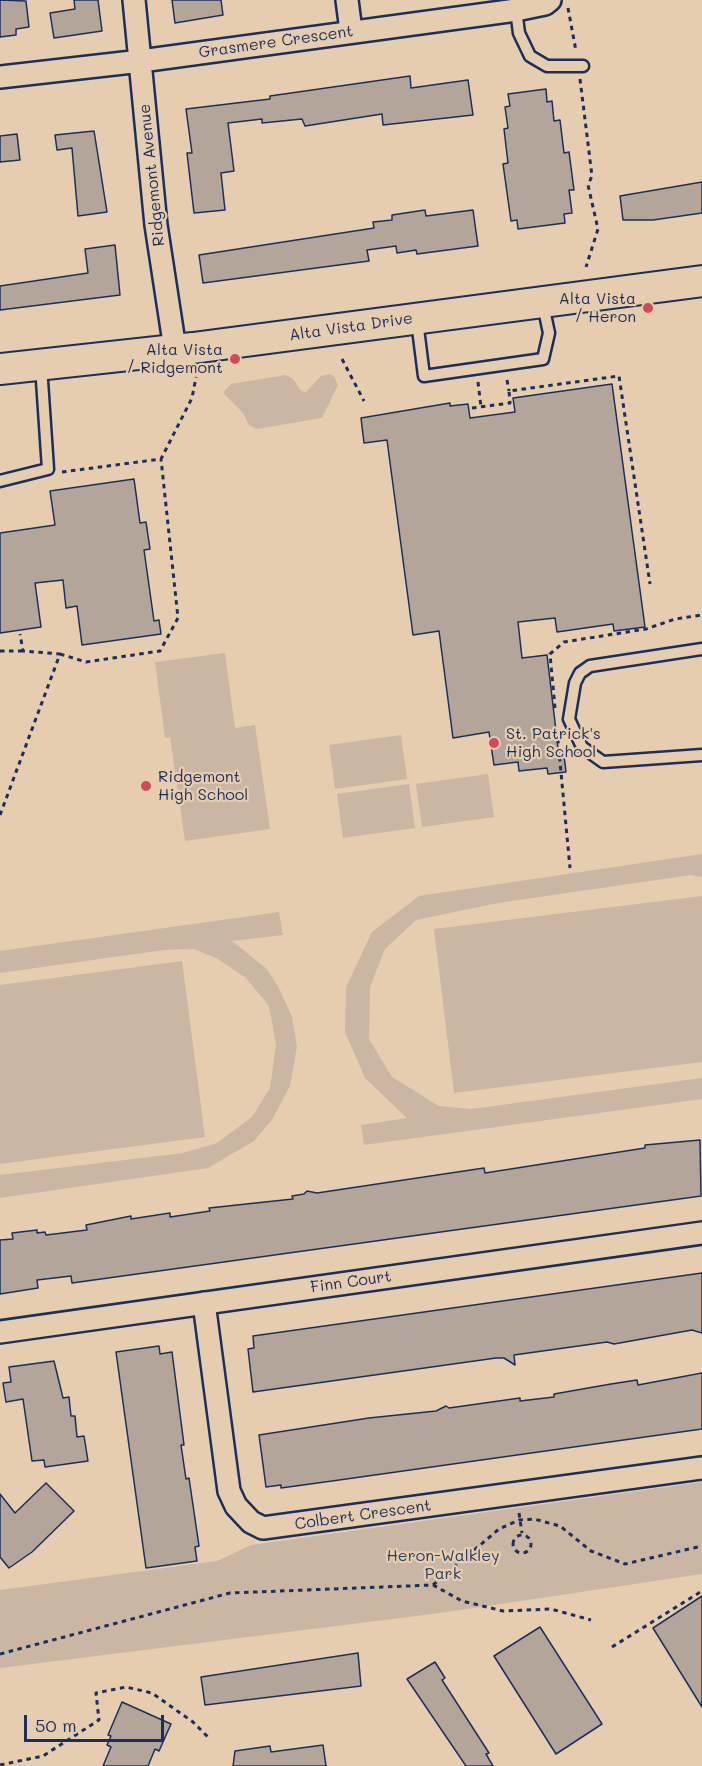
<!DOCTYPE html>
<html>
<head>
<meta charset="utf-8">
<style>
  body { margin:0 }
  #map { position:relative; width:702px; height:1766px; overflow:hidden; background:#e7cdaf; font-family:Mali,sans-serif }
  canvas { display:block }
  .scale { position:absolute; left:24px; top:1715px; width:140px; height:27px; box-sizing:border-box; border:3px solid #1b2f5e; border-top:0; padding-left:8px; font-size:18px; line-height:21px; white-space:nowrap; color:#1b2f5e; -webkit-text-stroke:4px #e7cdaf; paint-order:stroke }
</style>
</head>
<body>
<div id="map">
<canvas width="702" height="1766"></canvas>
<div class="scale">50 m</div>
</div>
<script>
const ctx = document.querySelector('canvas').getContext('2d');
ctx.lineJoin = 'round';
function fill(path, color) { ctx.fillStyle = color; ctx.fill(path, 'evenodd'); }
const shape = rows => new Path2D(rows.map(r => 'M' + r).join(''));
function stroke(path, color, width, dash) { ctx.strokeStyle = color; ctx.lineWidth = width; ctx.lineCap = dash ? 'butt' : 'round'; ctx.setLineDash(dash || []); ctx.stroke(path); }
function label(font, color, halo, rows, align = 'center') {
  ctx.font = font + ' Mali,sans-serif'; ctx.lineWidth = 4.5; ctx.setLineDash([]); ctx.textBaseline = 'middle'; ctx.strokeStyle = halo; ctx.fillStyle = color; for (const [text, x, y, turn = 0] of rows) {
    ctx.save(); ctx.translate(x, y); ctx.rotate((+turn || 0) * Math.PI / 180); ctx.textAlign = isNaN(turn) ? turn : align; if (halo) ctx.strokeText(text, 0, 0); ctx.fillText(text, 0, 0); ctx.restore();
  }
}
const green = shape([
  [330,374,334,376,338,385,322,418,257,429,249,425,243,413,224,394,225,390,231,384,286,375,293,379,301,391,306,392,321,376],
  [225,653,235,728,255,725,270,829,185,841,170,737,165,738,155,662],
  [401,735,407,779,335,789,329,745],
  [488,774,494,817,422,827,416,784],
  [409,784,415,828,343,838,337,794],
  [702,854,702,877,691,875,498,903,416,920,385,949,370,987,369,1039,392,1077,439,1106,471,1109,702,1078,702,1099,364,1145,361,1125,407,1118,365,1078,345,1032,346,987,372,932,419,896],
  [702,896,702,1062,454,1093,434,929],
  [279,912,283,935,232,941,267,969,280,990,292,1017,297,1046,290,1086,272,1120,254,1141,208,1168,0,1198,0,1175,183,1153,217,1143,252,1117,270,1088,276,1045,269,1006,246,978,218,959,194,949,164,950,0,973,0,951],
  [182,961,205,1137,0,1164,0,985],
  [702,1482,702,1574,440,1613,0,1668,0,1590,217,1561,251,1545]
]);
const building = shape([
  [0,0,26,1,29,27,16,29,16,35,0,37,0,0],
  [74,0,98,0,102,31,54,38,50,13,75,9,74,0],
  [172,0,221,0,223,15,175,23,172,0],
  [410,76,411,88,468,80,473,115,383,125,382,114,305,126,302,119,262,123,262,119,228,123,234,171,221,173,225,210,194,213,187,153,192,153,186,109,270,99,270,96,410,76],
  [546,89,547,102,552,101,554,121,560,120,564,153,569,152,574,190,569,190,572,213,564,214,565,223,518,229,517,220,511,221,503,164,508,163,504,129,508,128,505,107,510,106,508,94,546,89],
  [94,131,107,212,78,216,72,148,57,150,55,135,94,131],
  [17,134,20,160,0,162,0,136,17,134],
  [702,182,702,213,653,220,623,220,620,196,702,182],
  [425,210,426,216,473,210,478,246,417,254,416,250,397,253,396,246,367,250,369,261,203,283,199,255,374,228,373,222,392,220,392,215,425,210],
  [115,245,120,295,0,310,0,286,88,273,85,249,115,245],
  [612,384,645,627,614,631,613,624,557,632,555,618,518,622,522,658,547,655,559,756,564,755,566,772,548,774,547,768,519,771,518,762,494,765,489,732,453,738,439,631,413,635,387,440,364,443,361,418,450,403,450,406,468,404,470,418,515,412,513,398,612,384],
  [134,479,140,523,146,522,150,549,144,550,154,621,159,620,161,634,82,645,77,606,66,608,63,580,35,583,41,627,0,633,0,533,55,525,50,491,134,479],
  [700,1140,701,1196,72,1283,71,1276,37,1280,38,1288,0,1294,0,1240,13,1239,12,1233,37,1230,37,1233,45,1232,46,1235,87,1230,86,1225,131,1216,131,1219,170,1213,170,1217,210,1211,209,1208,293,1199,292,1196,304,1194,307,1191,317,1193,484,1168,485,1173,645,1148,645,1145,700,1140],
  [702,1273,702,1333,692,1330,614,1344,607,1342,514,1355,515,1365,504,1358,496,1358,253,1392,248,1349,254,1348,253,1336,702,1273],
  [159,1346,160,1354,172,1352,184,1445,181,1445,186,1479,189,1478,199,1546,195,1547,197,1561,146,1568,116,1352,159,1346],
  [54,1361,63,1398,69,1397,71,1416,75,1416,77,1437,84,1436,88,1461,45,1467,44,1460,32,1461,23,1399,6,1402,3,1383,11,1382,9,1367,54,1361],
  [702,1373,702,1429,332,1481,281,1488,281,1485,266,1487,259,1435,369,1418,436,1411,446,1406,449,1408,520,1398,520,1401,554,1397,554,1394,611,1384,637,1380,638,1385,702,1373],
  [46,1483,74,1511,32,1552,9,1568,0,1557,0,1494,15,1513,46,1483],
  [702,1596,702,1707,653,1628,702,1596],
  [540,1627,602,1724,556,1754,494,1656,540,1627],
  [358,1653,361,1686,205,1705,201,1677,358,1653],
  [435,1662,445,1678,442,1680,489,1753,486,1754,493,1766,466,1766,407,1679,435,1662],
  [122,1702,171,1724,159,1751,155,1749,148,1766,103,1766,111,1747,107,1745,111,1736,108,1735,122,1702],
  [323,1745,326,1766,233,1766,235,1751,270,1746,271,1752,323,1745]
]);
const path = shape([
  [568,8,576,51],
  [580,79,592,176,588,185,598,229,586,267],
  [342,359,364,401],
  [507,380,509,391],
  [478,382,481,407],
  [472,408,510,403,509,391,619,376,650,584],
  [62,472,161,459,192,398,196,377],
  [0,651,23,651],
  [60,654,86,662,160,651,178,618,161,459],
  [555,708,550,654,564,642,646,629,675,619,702,615],
  [557,730,570,868],
  [0,815,60,654,23,651,20,634],
  [519,1513,522,1533],
  '513 1544a9 9 0 1 1 18 0a9 9 0 1 1-18 0Z',
  [433,1585,462,1601,503,1611,551,1609,591,1620],
  [612,1647,702,1591],
  [0,1654,230,1593,433,1585,499,1529,519,1520,534,1519,560,1526,591,1551,625,1564,702,1546],
  [0,1765,43,1756,99,1720,96,1693,126,1687,152,1693,193,1722,210,1739]
]);
const lane = shape([
  [516,10,519,33,530,56,547,66,583,66],
  [417,321,424,376,543,359,549,333,543,305],
  [0,481,48,469,41,366],
  [702,649,590,666,580,673,575,683,569,719,582,747,603,762,702,755]
]);
const street = shape([
  [134,0,156,225,175,349],
  [347,0,351,31],
  [0,77,141,61,516,10,545,4,550,0],
  [204,1303,229,1491,236,1506,251,1522,263,1528,702,1468],
  [0,1332,702,1233]
]);
const secondary = shape([
  [0,369,193,348,702,281]
]);
const markers = [
  [648,308,6,"#d1495b"],
  [235,359,6,"#d1495b"],
  [494,743,6,"#d1495b"],
  [146,786,6,"#d1495b"]
];
const streetNames = [
  ["Grasmere Crescent",276,42,-8],
  ["Ridgemont Avenue",152,175,-96],
  ["Alta Vista Drive",351,327,-8],
  ["Finn Court",351,1282,-8],
  ["Colbert Crescent",363,1515,-8]
];
const poiNames = [
  ["Alta Vista",636,299],
  ["/ Heron",636,317],
  ["Alta Vista",223,350],
  ["/ Ridgemont",223,368],
  ["St. Patrick's",506,734,"left"],
  ["High School",506,752,"left"],
  ["Ridgemont",158,777,"left"],
  ["High School",158,795,"left"]
];
const parkNames = [
  ["Heron-Walkley",443,1556],
  ["Park",443,1574]
];
fill(green, '#cab6a3');
fill(building, '#b4a59b');
stroke(building, '#1b2f5e', 1.5);
stroke(lane, '#1b2f5e', 15);
stroke(street, '#1b2f5e', 26);
stroke(secondary, '#1b2f5e', 34);
stroke(path, '#1b2f5e', 3, [4.5, 4.5]);
stroke(lane, '#e7cdaf', 10);
stroke(street, '#e7cdaf', 21);
stroke(secondary, '#e7cdaf', 30);
for (const [x, y, r, color] of markers) { const dot = new Path2D(); dot.arc(x, y, r, 0, 2 * Math.PI); ctx.fillStyle = color; ctx.fill(dot); stroke(dot, '#e7cdaf', 2); }
label('16px', '#1b2f5e', '#e7cdaf', streetNames);
label('16px', '#1b2f5e', '#e7cdaf', poiNames, 'right');
label('16px', '#2c3c65', '#e7cdaf', parkNames);
</script>
</body>
</html>
